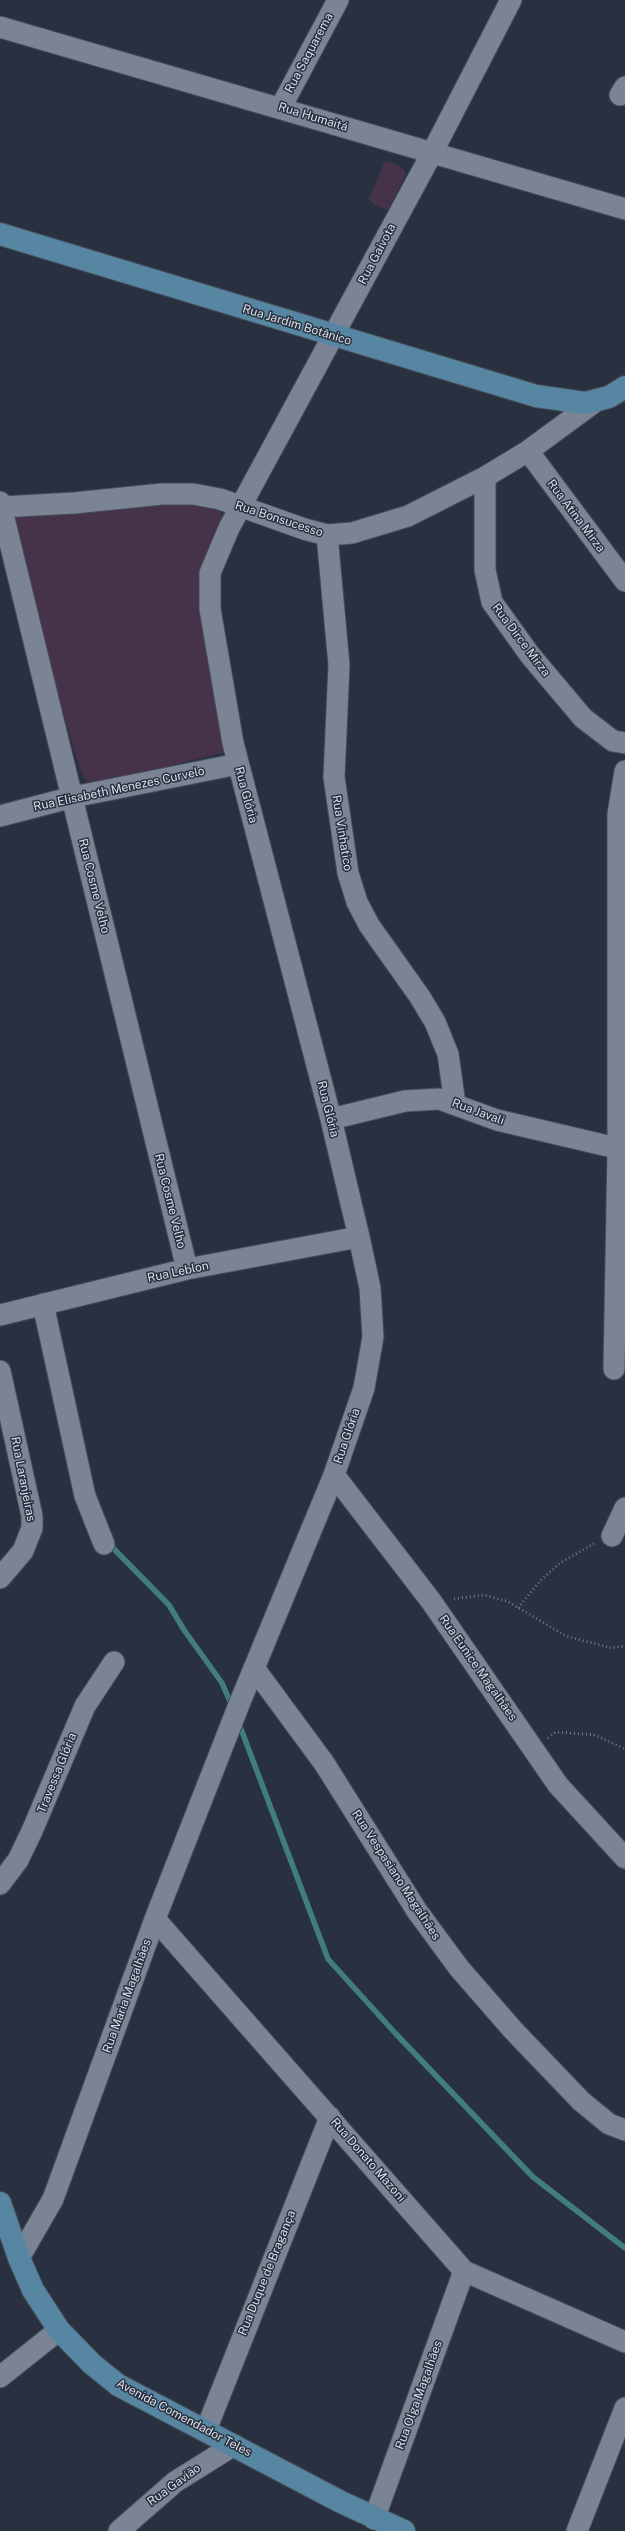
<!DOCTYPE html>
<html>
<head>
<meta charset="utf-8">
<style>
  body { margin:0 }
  canvas { display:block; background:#293140 }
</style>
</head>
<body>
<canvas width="625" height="2531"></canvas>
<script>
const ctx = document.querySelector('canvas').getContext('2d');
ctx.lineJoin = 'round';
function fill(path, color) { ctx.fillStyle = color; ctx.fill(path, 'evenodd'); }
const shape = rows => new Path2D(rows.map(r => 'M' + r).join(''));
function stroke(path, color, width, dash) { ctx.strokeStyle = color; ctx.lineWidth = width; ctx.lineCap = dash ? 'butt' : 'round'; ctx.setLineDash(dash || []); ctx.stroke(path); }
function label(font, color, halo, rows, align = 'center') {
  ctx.font = font + ' "Public Sans",sans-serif'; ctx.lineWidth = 3; ctx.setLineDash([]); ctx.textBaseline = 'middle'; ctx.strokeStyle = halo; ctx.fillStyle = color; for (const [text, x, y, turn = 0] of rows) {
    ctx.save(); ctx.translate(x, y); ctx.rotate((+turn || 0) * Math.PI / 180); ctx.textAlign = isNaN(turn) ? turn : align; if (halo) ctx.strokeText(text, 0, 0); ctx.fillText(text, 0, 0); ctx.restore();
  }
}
const green = shape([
  [385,161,400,166,406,173,388,210,376,206,369,199],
  [186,503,214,508,220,511,226,524,213,581,225,752,100,783,87,782,83,776,74,750,57,688,16,531,14,513]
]);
const stream = shape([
  [111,1542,114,1549,169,1605,184,1630,222,1683,232,1706],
  [238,1721,328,1959,396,2034,533,2177,625,2248]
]);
const path = shape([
  [454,1599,484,1595,507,1601,566,1636,611,1648,625,1646],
  [518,1608,540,1581,560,1563,595,1543],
  [548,1738,556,1732,595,1735,625,1749]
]);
const street = shape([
  [0,27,625,209],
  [620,95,625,87],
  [281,107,338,0],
  [528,451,625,581],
  [485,477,485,570,492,602,530,655,583,718,613,741,625,743],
  [0,502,187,1269],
  [1,507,74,503,162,494,193,494,220,499,304,529,327,535,352,533,408,516,485,477,528,451,596,401],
  [327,535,339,665,334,777,348,873,357,902,369,925,420,997,435,1022,448,1054,455,1104],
  [0,816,73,797,238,764],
  [331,1119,405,1101,439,1099,497,1120,625,1150],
  [43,1304,85,1496,104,1544],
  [0,1315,187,1269,359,1237],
  [614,1369,618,1150,618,814,625,771],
  [0,1371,32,1516,32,1528,23,1551,0,1578],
  [334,1475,431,1601,558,1785,625,1858],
  [612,1536,625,1508],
  [254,1668,324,1763,417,1911,459,1968,513,2030,581,2101,609,2124,625,2130],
  [0,1884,18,1860,32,1831,85,1706,114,1662],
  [155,1919,464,2271,625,2342],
  [19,2258,53,2199,155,1919,240,1702,334,1475,364,1388,373,1337,370,1288,359,1237,331,1119,233,743,210,609,210,573,229,528,432,153,511,0],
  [0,2377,59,2330],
  [206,2430,330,2117],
  [374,2519,464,2271],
  [119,2531,175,2482,234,2445],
  [577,2531,625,2408]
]);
const secondary = shape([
  [0,234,536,396,585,403,609,397,625,387],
  [0,2203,19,2258,33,2290,59,2330,92,2364,118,2385,341,2502,404,2531]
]);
const streetNames = [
  ["Rua Saquarema",309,53,-62],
  ["Rua Humaitá",313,117,17],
  ["Rua Gaivota",377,254,-62],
  ["Rua Jardim Botânico",297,325,17],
  ["Rua Atina Mirza",576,516,53],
  ["Rua Bonsucesso",279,519,18],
  ["Rua Dirce Mirza",521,640,53],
  ["Rua Elisabeth Menezes Curvelo",119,789,-12],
  ["Rua Glória",246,795,75],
  ["Rua Vinhatico",342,833,81],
  ["Rua Cosme Velho",94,886,76],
  ["Rua Glória",328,1109,76],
  ["Rua Javali",478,1112,20],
  ["Rua Cosme Velho",170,1201,76],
  ["Rua Leblon",178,1272,-12],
  ["Rua Glória",347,1436,-71],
  ["Rua Laranjeiras",23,1479,79],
  ["Rua Eunice Magalhães",478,1668,55],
  ["Travessa Glória",57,1773,-68],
  ["Rua Vespasiano Magalhães",396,1875,57],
  ["Rua Maria Magalhães",127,1996,-70],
  ["Rua Donato Mazoni",368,2160,49],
  ["Rua Duque de Bragança",267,2273,-68],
  ["Rua Olga Magalhães",419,2395,-70],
  ["Avenida Comendador Teles",184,2418,28],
  ["Rua Gavião",174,2485,-36]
];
fill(green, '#473349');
stroke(stream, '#417c81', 5.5);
stroke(street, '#454c58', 23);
stroke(secondary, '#454c58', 24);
stroke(path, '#757c88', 2.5, [1, 3]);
stroke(street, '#7a8495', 21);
stroke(secondary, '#5686a1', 22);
label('12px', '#d9dee8', '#293140', streetNames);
</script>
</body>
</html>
